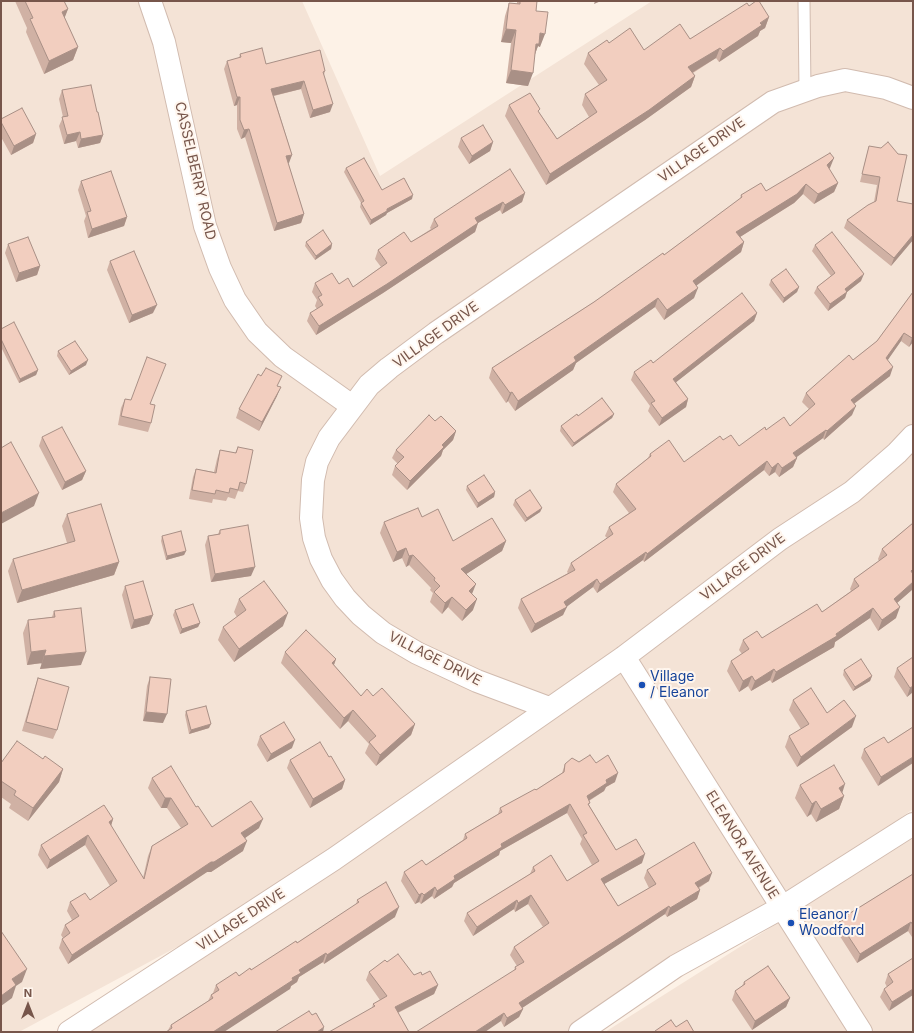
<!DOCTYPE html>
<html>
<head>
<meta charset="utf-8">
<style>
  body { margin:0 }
  #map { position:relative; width:914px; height:1033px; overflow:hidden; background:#fdf2e7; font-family:Inter,sans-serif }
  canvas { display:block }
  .frame { position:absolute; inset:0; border:2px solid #77564b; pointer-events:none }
  .north { position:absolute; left:8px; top:985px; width:40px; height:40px; -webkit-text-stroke:3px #fff6ee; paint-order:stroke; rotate:0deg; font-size:11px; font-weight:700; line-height:16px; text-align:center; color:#77564b }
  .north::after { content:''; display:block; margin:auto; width:14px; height:18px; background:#77564b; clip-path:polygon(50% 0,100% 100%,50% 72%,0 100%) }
</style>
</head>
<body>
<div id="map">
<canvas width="914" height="1033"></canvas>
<div class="frame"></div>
<div class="north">N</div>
</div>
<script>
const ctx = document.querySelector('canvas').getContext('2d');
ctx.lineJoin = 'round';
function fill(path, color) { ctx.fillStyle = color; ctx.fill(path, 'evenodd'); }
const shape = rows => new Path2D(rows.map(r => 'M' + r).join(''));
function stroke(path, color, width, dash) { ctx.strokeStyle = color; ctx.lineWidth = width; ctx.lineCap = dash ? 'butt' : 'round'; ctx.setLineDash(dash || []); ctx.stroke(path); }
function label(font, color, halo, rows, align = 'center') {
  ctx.font = font + ' Inter,sans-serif'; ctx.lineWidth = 4; ctx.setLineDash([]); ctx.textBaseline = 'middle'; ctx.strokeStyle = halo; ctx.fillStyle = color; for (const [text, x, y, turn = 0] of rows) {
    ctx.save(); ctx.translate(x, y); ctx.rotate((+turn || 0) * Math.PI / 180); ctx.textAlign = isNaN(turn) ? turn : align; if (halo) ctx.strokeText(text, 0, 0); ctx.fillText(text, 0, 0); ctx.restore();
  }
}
const residential = shape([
  [1,1,302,1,380,176,652,1,913,1,913,809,852,853,568,1032,89,1032,190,966,177,947,19,1032,1,1032],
  [913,834,913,1032,605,1032,868,866]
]);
const lane = shape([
  [804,1,805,91]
]);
const street = shape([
  [150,1,164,42,205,226,220,268,235,300,257,332,283,357,352,406],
  [624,657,861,1032],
  [549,708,477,681,417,653,383,633,361,615,345,598,332,580,321,559,314,538,311,518,313,480,317,462,329,438,369,385,389,368,436,333,773,102,818,86,845,80,886,88,913,98],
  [69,1032,334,859,624,657,780,539,852,492,897,453,913,436],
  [580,1032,676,966,781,908,913,824]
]);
const wall = shape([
  [15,1,64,1,68,9,64,18,78,47,73,60,44,74,26,32,27,28],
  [517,1,537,1,536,11,540,47,538,46,535,54,528,86,506,83,511,43,501,42,505,16,509,3,517,4],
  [749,6,769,17,765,28,760,31,758,36,719,62,716,58,693,73,695,76,691,87,645,120,546,185,505,116,509,105,539,112,557,139,589,117,582,105,585,94,599,85,584,64,588,53,609,43,644,50,690,39],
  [240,54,266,64,325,71,324,75,330,112,310,118,301,89,274,96,292,155,288,163,304,214,301,223,274,231,245,137,241,139,237,129,237,105,234,106,224,69,227,61,239,58],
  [62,90,97,112,103,135,100,143,78,148,76,141,64,144,59,126,63,117,59,99],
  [1,119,36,134,33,143,11,155,1,137],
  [461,138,493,142,490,151,469,164,458,147],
  [869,146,897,201,913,240,891,266,844,228,847,220,874,202,877,185,860,182],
  [346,168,382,190,412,199,387,213,386,215,370,225,360,207,361,203,344,172],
  [830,168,829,169,838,183,834,192,814,204,803,194,794,203,740,237,744,242,741,252,696,286,694,298,664,320,655,307,576,363,573,370,515,411,508,401,506,403,489,378,492,368,594,302,664,255,740,199,741,195,766,191],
  [81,181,127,217,124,226,88,238,84,221,86,216,78,190],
  [525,193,522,202,502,214,500,210,478,223,475,232,383,293,316,335,307,321,310,313,317,309,315,306,317,300,312,292,315,283,339,284,353,287,381,267,375,259,378,250,411,242,431,229,430,228,434,219],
  [306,242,332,244,331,249,315,260,305,246],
  [8,244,40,266,37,275,16,282,5,253],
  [815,245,861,281,847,292,845,298,828,311,814,293,817,287,831,276,812,251],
  [110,261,153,313,129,323,107,270],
  [771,280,799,287,797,292,783,303,769,285],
  [913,292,913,342,909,347,901,341,887,360,890,376,854,404,852,415,824,440,823,438,796,457,797,458,793,467,779,477,775,472,769,476,764,470,644,562,643,560,597,593,593,587,566,607,563,615,531,633,518,608,521,599,568,573,567,572,571,563,607,538,605,536,609,527,629,513,613,492,616,484,648,458,650,454,684,462,723,440,739,446,766,430,790,426,809,409,802,402,806,393,853,360,877,341],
  [757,313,754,321,676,382,688,399,686,407,659,426,648,411,650,406,631,380,634,372,653,363],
  [1,329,38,370,36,375,19,383,1,347],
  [58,351,86,365,69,375,57,356],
  [278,386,277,396,259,431,236,418,239,409],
  [125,399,150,404,151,423,148,432,118,425,121,408],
  [614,414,612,418,572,447,560,431,561,426,578,416],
  [435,421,456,431,453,440,443,450,441,456,407,490,392,475,395,466,398,464,392,458,396,450],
  [42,437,86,471,82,480,62,490,39,446],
  [238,447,246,484,243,492,238,491,235,499,228,497,226,501,213,499,212,503,189,499,193,477,196,469,214,472,217,459,220,450,235,453],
  [467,486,495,492,494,497,477,508,466,490],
  [515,500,542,508,540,512,525,522,513,505],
  [67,514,119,562,114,575,17,603,8,571,13,559,67,543,62,526],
  [422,517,453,541,506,541,502,551,466,574,472,594,473,610,462,621,448,607,442,614,430,602,433,593,430,590,431,588,409,565,406,567,402,558,393,562,380,533,384,522],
  [913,523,913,589,897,603,896,618,878,631,870,618,835,642,834,647,772,683,770,680,751,691,748,686,739,692,727,671,731,661,742,654,739,650,743,640,762,638,822,612,851,591,850,589,854,579,879,561,878,559,882,549],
  [220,530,251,576,211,582,205,545,208,536,218,534],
  [162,536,186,551,184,555,166,560,161,541],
  [125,586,153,615,149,624,131,629,122,595],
  [239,599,283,626,234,662,218,640,223,627,237,617,234,612],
  [175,610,200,623,198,627,180,634,173,615],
  [54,611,81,665,40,669,42,663,27,665,23,633,28,620,52,617],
  [285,652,336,659,334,665,361,696,373,696,415,724,411,735,376,766,365,753,369,744,348,721,340,729,281,663],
  [897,668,913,692,907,697,894,677],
  [844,670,872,676,870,681,853,691,843,675],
  [150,677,163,723,143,721,147,686],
  [38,678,57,730,53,739,22,731,35,687],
  [793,700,827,713,852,727,797,767,785,747,789,736,801,729,789,710],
  [186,711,209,728,189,734,185,715],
  [913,727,878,786,861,758,864,749,888,743],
  [260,736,292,748,267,762,257,745],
  [43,759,63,769,59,782,28,821,9,808,11,804,1,797,1,763],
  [290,760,345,780,342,789,310,808,287,768],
  [579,762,596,763,615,782,606,787,604,791,589,801,589,805,616,850,642,863,604,884,618,906,649,888,644,878,647,870,709,881,699,888,700,890,697,899,667,917,665,914,522,1008,523,1009,519,1017,504,1027,501,1021,514,971,515,967,517,966,510,955,514,947,543,927,528,904,515,912,514,909,473,936,464,921,467,913,530,874,533,867,567,881,592,865,580,844,582,839,567,813,500,851,499,855,454,883,452,887,434,899,432,896,421,904,419,902,415,904,401,881,404,872,426,865,463,840,465,834,498,814,500,808,536,790,562,773,565,764],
  [152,778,196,807,212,827,259,828,245,838,243,851,211,872,207,872,68,964,59,948,62,939,63,938,61,935,65,925,72,920,67,911,70,902,90,900,110,886,85,845,47,869,38,855,41,845,113,819,111,826,143,878,148,856,152,846,181,828,167,808,161,808,148,788],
  [800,785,842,793,844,796,839,809,816,822,811,814,807,817,795,798],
  [913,874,913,936,912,937,908,931,857,963,836,930,839,922,846,918,847,915],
  [357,900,395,917,324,964,323,962,299,977,297,982,291,986,290,989,168,1030,171,1025,208,1001,211,995,213,993,216,985,251,970,297,943,356,905],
  [913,958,889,1011,880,997,884,989,887,987,885,983,888,974],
  [387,962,414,975,422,975,438,985,434,994,398,1013,372,1008,373,1004,380,1000,366,980,369,972],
  [744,982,790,998,786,1007,752,1030,732,1000,735,991,742,986]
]);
const shadedWall = shape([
  [595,1,601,1,594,4],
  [68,9,63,22,62,12],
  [769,17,765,28,760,31,758,36,719,62,723,51],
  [506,29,516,30,511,43,501,42],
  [540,33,545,34,540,47,538,46,534,57,532,57],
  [78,47,73,60,44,74,49,61],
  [720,48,716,58,685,77,688,67],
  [511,70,533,73,528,86,506,83],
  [695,76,691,87,645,120,546,185,550,174],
  [304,81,301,89,268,97,271,89],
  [237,97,240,97,237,105,234,106],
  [333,104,330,112,310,118,313,110],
  [249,129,245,137,241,139,244,130],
  [80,132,76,141,64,144,67,135],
  [36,134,33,143,11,155,14,146],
  [103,135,100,143,78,148,81,139],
  [493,142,490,151,469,164,472,156],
  [292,155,289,163,283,165,286,156],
  [834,158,830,168,823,175,827,165],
  [838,183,834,192,814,204,818,194],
  [806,184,803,194,794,203,732,242,736,232],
  [525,193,522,202,502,214,505,205],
  [413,195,412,199,387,213,386,215,370,225,371,220,387,209],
  [503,202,500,210,478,223,475,232,383,293,316,335,319,326,475,218],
  [304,214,301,223,274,231,277,223],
  [127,217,124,226,88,238,92,229],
  [913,235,913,240,891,266,894,258],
  [744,242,741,252,689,291,693,281],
  [332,244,331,249,315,260,316,256],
  [40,266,37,275,16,282,19,273],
  [864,274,861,281,847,292,845,298,828,311,830,304,845,289],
  [799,287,797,292,783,303,784,298],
  [698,288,694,298,664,320,667,310],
  [658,298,655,307,576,363,573,370,515,411,518,401,574,357],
  [157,305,153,313,129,323,132,315],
  [757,313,754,321,670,387,673,379],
  [904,333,901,341,883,367,886,358],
  [913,337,913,342,909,347,912,338],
  [88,360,86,365,69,375,71,371],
  [893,367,890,376,847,409,851,400],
  [38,370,36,375,19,383,20,379],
  [281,387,277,396,259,431,262,422],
  [512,392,508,401,506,403,510,393],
  [688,399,686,407,659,426,662,418],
  [856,406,852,415,824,440,827,431],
  [614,414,612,418,572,447,574,443],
  [826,430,823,438,790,462,793,453],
  [456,431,453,440,443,450,441,456,407,490,410,481,442,445],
  [797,458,793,467,779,477,782,468],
  [767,461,764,470,644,562,647,554],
  [778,463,775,472,769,476,772,468],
  [86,471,82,480,62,490,65,482],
  [495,492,494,497,477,508,478,503],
  [39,493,34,506,1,524,1,513],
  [542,508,540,512,525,522,527,518],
  [506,541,502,551,457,580,461,569],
  [406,548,402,558,393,562,397,552],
  [186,551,184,555,166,560,167,556],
  [646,552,643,560,597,593,600,584],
  [413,555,409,565,406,567,409,556],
  [119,562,114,575,17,603,22,590],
  [255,567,251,576,211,582,215,574],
  [597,579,593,587,565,608,567,607,563,615,531,633,535,624,564,602],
  [913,582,913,589,890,609,894,599],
  [476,584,472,594,469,591],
  [452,597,448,607,442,614,445,603],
  [477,599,473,610,462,621,466,610],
  [900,607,896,618,878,631,882,620],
  [873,608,870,618,835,642,834,647,772,683,776,672,836,634],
  [288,613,283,626,234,662,239,649],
  [153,615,149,624,131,629,134,620],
  [200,623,198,627,180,634,182,629],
  [46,650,42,663,27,665,31,652],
  [86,652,81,665,40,669,44,656],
  [336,659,332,670,332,663],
  [774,669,770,680,751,691,755,681],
  [752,676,748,686,739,692,743,681],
  [872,676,870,681,853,691,855,687],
  [913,686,913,692,907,697,910,688],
  [353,710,348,721,340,729,344,718],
  [146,712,167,714,163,723,143,721],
  [856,716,852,727,797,767,801,757],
  [211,724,209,728,189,734,191,730],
  [415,724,411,735,376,766,380,755],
  [295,740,292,748,267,762,271,754],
  [913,757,913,763,878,786,881,777],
  [63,769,59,782,28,821,33,808],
  [618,773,615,782,606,787,604,791,583,804,587,796,606,780],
  [345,780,342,789,310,808,313,799],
  [845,784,841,797,839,788],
  [844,796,839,809,816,822,821,809],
  [165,798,171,798,167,808,161,808],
  [816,801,811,814,807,817,812,804],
  [570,804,567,813,500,851,499,855,454,883,452,887,434,899,437,891,454,876,501,844],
  [113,819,110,829,109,822],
  [263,819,259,828,238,843,241,833],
  [88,835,85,845,47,869,50,860],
  [247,841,243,851,211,872,207,872,68,964,72,955,211,862],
  [645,854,642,863,597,888,601,879],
  [712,873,709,881,692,891,695,883],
  [435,887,432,896,421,904,424,895],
  [700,890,697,899,667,917,670,908],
  [422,893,419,902,415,904,419,895],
  [531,895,528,904,515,912,518,903],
  [517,900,514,909,473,936,477,927],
  [669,906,665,914,516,1012,519,1003],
  [399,907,395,917,324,964,327,955],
  [911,922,908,931,857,963,860,954],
  [326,953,323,962,299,977,297,982,291,986,290,989,224,1032,213,1032,292,978,299,970],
  [27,969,22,982,16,986,12,998,1,1006,1,996,12,979],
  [438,985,434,994,391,1016,395,1007],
  [913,989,913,995,889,1011,892,1002],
  [790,998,786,1007,752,1030,755,1021],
  [523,1009,519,1017,504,1027,507,1018],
  [504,1013,501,1021,485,1032,475,1032],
  [324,1027,323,1032,317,1032]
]);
const building = shape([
  [25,1,64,1,68,9,62,12,78,47,49,61,30,19,33,18,25,1],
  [520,1,537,1,536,11,548,12,545,34,540,33,539,44,536,44,533,73,511,70,516,30,506,29,509,3,520,4,520,1],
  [756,1,759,1,769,17,760,23,762,25,723,51,720,48,688,67,695,76,649,110,550,174,509,105,530,93,540,109,538,111,557,139,597,112,585,94,607,80,588,53,607,40,609,43,630,28,644,50,680,24,690,39,747,3,749,6,756,1],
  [262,48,266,64,320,50,325,71,323,72,333,104,313,110,304,81,271,89,292,155,286,156,304,214,277,223,249,129,244,130,240,120,240,97,237,97,227,61,241,57,240,54,262,48],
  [91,85,97,112,98,112,103,135,81,139,80,132,67,135,62,117,68,116,62,90,91,85],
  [22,108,36,134,14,146,1,122,1,119,22,108],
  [483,125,493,142,472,156,461,138,483,125],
  [888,142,898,154,907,155,897,201,913,204,913,235,894,258,847,220,868,205,876,201,880,177,862,174,869,146,881,148,888,142],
  [830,153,834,158,827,165,838,183,818,194,806,184,797,194,736,232,744,242,693,281,698,288,667,310,658,298,574,357,576,361,518,401,512,392,510,393,492,368,594,302,663,253,664,255,742,197,741,195,761,183,766,191,830,153],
  [364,158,382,190,404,178,413,195,387,209,387,211,371,220,361,203,364,201,346,168,364,158],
  [510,169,525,193,505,205,503,202,475,218,478,223,387,284,319,326,310,313,323,305,318,297,322,295,315,283,332,273,339,284,348,278,353,287,387,263,378,250,404,232,411,242,438,226,434,219,510,169],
  [111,171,127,217,92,229,87,212,91,211,81,181,111,171],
  [323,230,332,244,316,256,306,242,323,230],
  [832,232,864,274,845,289,847,292,830,304,817,287,835,273,815,245,832,232],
  [28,237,40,266,19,273,8,244,28,237],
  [134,251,157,305,132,315,110,261,134,251],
  [786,269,799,287,784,298,771,280,786,269],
  [913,292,913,337,912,338,904,333,886,358,893,367,851,400,856,406,827,431,826,430,793,453,797,458,782,468,778,463,772,468,767,461,647,554,646,552,600,584,597,579,564,602,567,607,535,624,521,599,575,570,571,563,613,534,609,527,636,509,616,484,651,456,650,454,669,440,684,462,720,436,723,440,731,435,739,446,765,427,766,430,784,417,790,426,815,404,806,393,849,355,853,360,877,341,913,292],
  [742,293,757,313,673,379,688,399,662,418,651,403,655,401,634,372,651,360,653,363,742,293],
  [14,322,38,370,20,379,1,339,1,329,14,322],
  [75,341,88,360,71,371,58,351,75,341],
  [147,357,166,364,150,404,155,405,151,423,121,416,125,399,131,400,147,357],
  [266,368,282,376,277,386,281,387,262,422,239,409,258,374,261,376,266,368],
  [602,398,614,414,574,443,561,426,577,414,578,416,602,398],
  [429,415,435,421,441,416,456,431,442,445,444,447,410,481,395,466,404,457,396,450,429,415],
  [62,427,86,471,65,482,42,437,62,427],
  [11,442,39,493,1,513,1,448,11,442],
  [238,447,253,450,246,484,240,482,238,490,230,488,229,493,216,490,215,494,192,490,196,469,216,473,220,450,236,453,238,447],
  [484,475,495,492,478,503,467,486,484,475],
  [530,490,542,508,527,518,515,500,530,490],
  [101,504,119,562,22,590,13,559,75,541,67,514,101,504],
  [418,508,422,517,438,509,453,541,492,518,506,541,461,569,476,584,469,591,477,599,466,610,452,597,445,603,434,592,440,586,434,580,435,578,413,555,409,556,406,548,397,552,384,522,418,508],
  [913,523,913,569,911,571,913,574,913,582,894,599,900,607,882,620,873,608,836,634,837,636,776,672,774,669,755,681,752,676,743,681,731,661,749,649,743,640,757,631,762,638,817,604,822,612,859,586,854,579,887,555,882,549,913,523],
  [248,525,255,567,215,574,208,536,220,534,220,530,248,525],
  [181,531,186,551,167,556,162,536,181,531],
  [143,581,153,615,134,620,125,586,143,581],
  [264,581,288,613,239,649,223,627,246,610,239,599,264,581],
  [193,604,200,623,182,629,175,610,193,604],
  [81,608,86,652,44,656,46,650,31,652,28,620,55,617,54,611,81,608],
  [306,630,336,659,332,663,361,696,367,689,373,696,382,688,415,724,380,755,369,742,376,736,353,710,344,718,285,652,306,630],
  [913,657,913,686,910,688,897,668,913,657],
  [861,659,872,676,855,687,844,670,861,659],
  [150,677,171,679,167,714,146,712,150,677],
  [38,678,69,687,57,730,26,722,38,678],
  [811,688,827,713,844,700,856,716,801,757,789,736,809,724,793,700,811,688],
  [206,706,211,724,191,730,186,711,206,706],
  [284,722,295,740,271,754,260,736,284,722],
  [913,727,913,757,881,777,864,749,884,737,888,743,913,727],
  [17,741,43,759,45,756,63,769,33,808,14,795,16,791,1,781,1,763,17,741],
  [320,742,329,757,331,756,345,780,313,799,290,760,320,742],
  [590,755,596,763,608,755,618,773,606,780,607,783,587,796,590,803,588,804,616,850,636,839,645,854,601,879,618,906,656,884,647,870,694,842,712,873,695,883,700,890,670,908,669,906,519,1003,523,1009,507,1018,504,1013,475,1032,416,1032,516,969,515,967,524,962,514,947,549,923,531,895,518,903,517,900,477,927,467,913,535,871,533,867,551,855,567,881,599,861,583,835,587,833,570,804,501,844,502,847,454,876,455,879,437,891,435,887,424,895,422,893,419,895,404,872,422,860,426,865,467,838,465,834,502,812,500,808,535,789,536,790,564,772,565,764,572,758,579,762,590,755],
  [834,765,845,784,839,788,844,796,821,809,816,801,812,804,800,785,834,765],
  [171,766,196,807,198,806,212,827,251,801,263,819,241,833,247,841,214,862,211,862,72,955,62,939,70,933,65,925,79,916,70,902,85,893,90,900,117,881,88,835,50,860,41,845,104,805,113,819,109,822,144,879,152,846,188,824,171,798,165,798,152,778,171,766],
  [913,874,913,925,911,922,860,954,839,922,848,917,847,915,913,874],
  [386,882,399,907,327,955,326,953,299,970,301,973,292,978,293,980,213,1032,166,1032,172,1028,171,1025,213,998,211,995,219,990,216,985,236,972,239,976,250,968,251,970,296,941,297,943,359,902,357,900,386,882],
  [1,931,27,969,12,979,16,985,1,996,1,931],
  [398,954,414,975,421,972,422,975,430,971,438,985,395,1007,409,1032,329,1032,375,1006,373,1004,387,996,369,972,385,960,387,962,398,954],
  [913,958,913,989,892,1002,884,989,893,982,888,974,913,958],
  [768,966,790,998,755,1021,735,991,745,984,744,982,768,966],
  [309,1011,312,1015,316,1013,324,1027,317,1032,275,1032,309,1011],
  [671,1020,676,1027,687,1020,694,1032,656,1032,655,1031,671,1020]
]);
const markers = [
  [642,685,4,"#1a4fb4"],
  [791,923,4,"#1a4fb4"]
];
const streetNames = [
  ["VILLAGE DRIVE",702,150,-35],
  ["CASSELBERRY ROAD",195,171,77],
  ["VILLAGE DRIVE",436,335,-36],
  ["VILLAGE DRIVE",743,567,-37],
  ["VILLAGE DRIVE",435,659,27],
  ["ELEANOR AVENUE",742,845,58],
  ["VILLAGE DRIVE",241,920,-33]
];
const transitNames = [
  ["Village",650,677],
  ["/ Eleanor",650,693],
  ["Eleanor /",799,915],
  ["Woodford",799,931]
];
fill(residential, '#f4e3d6');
stroke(lane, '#d1bbaf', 13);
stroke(street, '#d1bbaf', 24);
stroke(lane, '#fff', 11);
stroke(street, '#fff', 22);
fill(wall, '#d0b1a4');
fill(shadedWall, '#a99086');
fill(building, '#f2cebf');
stroke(building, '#a99086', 1);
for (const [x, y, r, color] of markers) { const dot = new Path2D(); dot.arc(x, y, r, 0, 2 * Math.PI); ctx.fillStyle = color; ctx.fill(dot); stroke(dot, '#fff6ee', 1.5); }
label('14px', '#77564b', '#fff6ee', streetNames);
label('14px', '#164399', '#fff6ee', transitNames, 'left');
</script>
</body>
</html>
